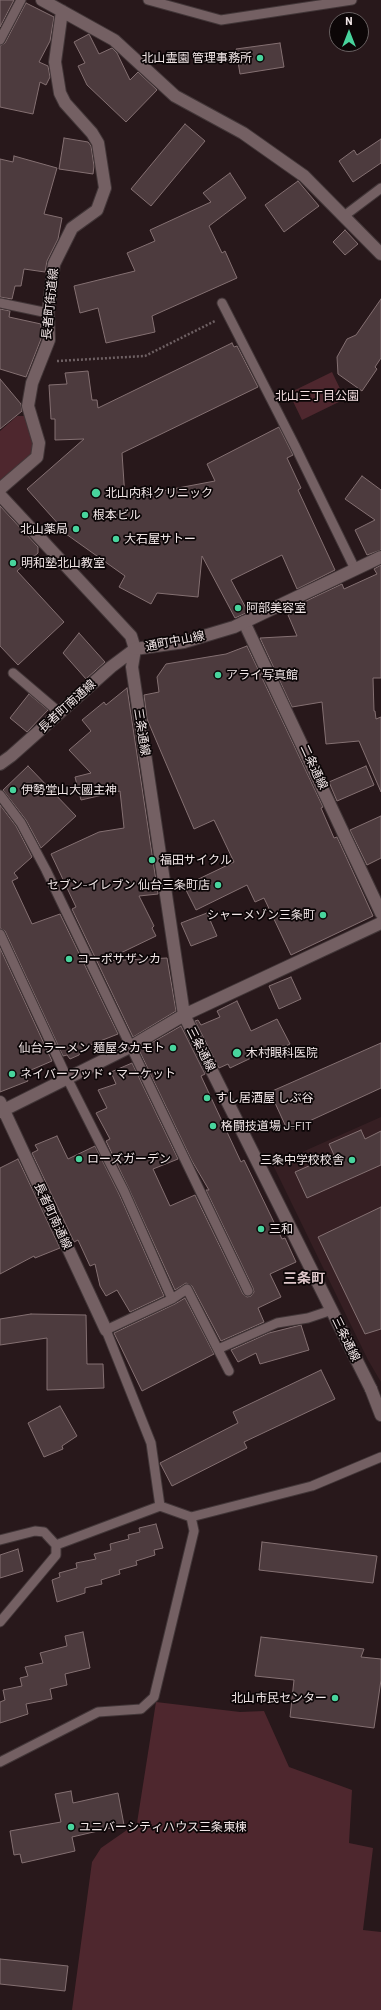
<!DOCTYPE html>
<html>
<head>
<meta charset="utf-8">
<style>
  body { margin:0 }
  #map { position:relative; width:381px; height:2010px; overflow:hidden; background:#28181b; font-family:Barlow,sans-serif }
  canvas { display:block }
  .north { position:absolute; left:329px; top:12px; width:40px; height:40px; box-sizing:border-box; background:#0c0607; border:1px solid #686061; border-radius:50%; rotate:0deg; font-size:11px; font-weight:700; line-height:16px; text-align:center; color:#f1e6e7 }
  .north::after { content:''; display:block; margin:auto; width:14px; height:18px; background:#48d49d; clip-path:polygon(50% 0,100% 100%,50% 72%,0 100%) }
</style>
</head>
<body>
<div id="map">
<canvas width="381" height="2010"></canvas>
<div class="north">N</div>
</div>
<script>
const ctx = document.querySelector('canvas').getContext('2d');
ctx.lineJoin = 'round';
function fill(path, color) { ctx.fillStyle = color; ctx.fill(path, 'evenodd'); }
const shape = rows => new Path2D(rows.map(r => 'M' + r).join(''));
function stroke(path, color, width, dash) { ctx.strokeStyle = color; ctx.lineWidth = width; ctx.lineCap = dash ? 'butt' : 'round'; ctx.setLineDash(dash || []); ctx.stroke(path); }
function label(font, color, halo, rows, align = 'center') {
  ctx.font = font + ' Barlow,"Noto Sans JP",sans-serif'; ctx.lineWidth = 3.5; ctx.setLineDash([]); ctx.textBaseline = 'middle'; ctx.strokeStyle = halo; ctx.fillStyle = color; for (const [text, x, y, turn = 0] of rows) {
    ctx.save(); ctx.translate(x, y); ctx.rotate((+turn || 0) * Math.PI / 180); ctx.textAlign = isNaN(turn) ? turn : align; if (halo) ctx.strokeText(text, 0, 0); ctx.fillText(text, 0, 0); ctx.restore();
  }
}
const built = shape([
  [381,1117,381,1382,368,1360,273,1165]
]);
const green = shape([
  [332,372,345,399,302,420,289,393],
  [17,416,26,416,35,442,33,455,0,482,0,431],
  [156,1702,240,1712,264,1711,289,1767,352,1790,349,1843,373,1848,363,1930,381,1932,381,2010,72,2010,92,1862,101,1848,137,1823]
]);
const building = shape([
  [0,0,14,0,0,27,0,0],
  [26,3,54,17,50,41,39,62,48,66,50,77,46,85,40,82,33,114,0,107,0,46,5,43,26,3],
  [89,34,99,54,112,48,117,53,130,80,138,72,157,90,126,122,87,85,78,66,85,63,74,42,89,34],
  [280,43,284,67,240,74,236,49,280,43],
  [185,124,205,141,151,206,131,189,185,124],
  [64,138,88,142,91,146,94,166,93,174,59,169,64,138],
  [381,139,381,163,353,182,339,161,354,150,357,155,381,139],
  [14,156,57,168,44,214,62,218,58,239,47,261,45,272,24,269,21,286,15,286,12,299,0,297,0,159,13,162,14,156],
  [230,173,246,198,209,226,222,253,225,251,237,278,152,316,155,332,106,343,98,308,80,313,74,286,135,271,127,253,155,241,150,230,211,202,203,193,230,173],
  [298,181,319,206,284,232,265,205,298,181],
  [345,230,358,244,345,255,333,242,345,230],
  [381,299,381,358,375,367,377,369,362,391,338,374,337,357,347,339,356,335,381,299],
  [0,309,10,311,9,317,41,324,41,339,26,377,0,369,0,309],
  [232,343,234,347,237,346,258,387,122,453,125,498,215,481,207,464,279,427,293,455,287,458,301,488,298,490,335,570,297,589,282,555,231,580,248,612,235,618,202,556,198,597,157,593,151,604,119,587,125,576,59,529,61,527,27,489,84,439,55,440,55,419,51,419,49,385,67,384,65,373,88,371,92,400,97,400,98,408,232,343],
  [0,379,21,404,22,411,0,429,0,379],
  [362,476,381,490,381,550,367,555,355,530,375,520,345,499,362,476],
  [0,506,38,547,38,553,17,571,64,622,18,665,0,646,0,506],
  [381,565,381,678,373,678,374,711,375,711,376,719,381,717,381,792,359,741,326,744,322,702,292,707,260,638,297,636,288,615,306,606,304,602,342,584,344,589,377,574,374,569,381,565],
  [79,633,105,662,86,679,63,653,79,633],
  [247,646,323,807,321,808,334,838,337,837,373,916,291,955,264,898,255,902,247,885,196,910,184,886,234,862,214,820,194,829,147,719,144,695,159,692,157,677,166,664,226,654,247,646],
  [127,688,158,894,139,896,154,926,152,928,156,936,104,961,167,958,176,1011,133,1037,72,909,76,907,51,854,99,832,124,828,120,791,81,800,75,777,91,773,69,750,91,731,82,720,104,702,106,705,127,688],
  [29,694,48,710,27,732,10,718,29,694],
  [28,766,76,816,41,848,26,820,3,790,28,766],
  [366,766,374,785,337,801,329,782,366,766],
  [0,805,16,826,32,857,14,873,18,878,12,881,32,924,60,914,118,1034,90,1045,90,1047,81,1051,79,1055,70,1059,67,1055,63,1056,5,931,0,928,0,805],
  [381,816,381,858,367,865,350,830,381,816],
  [207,913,217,936,191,946,181,923,207,913],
  [0,948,52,1061,24,1073,28,1081,0,1092,0,948],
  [291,977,301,999,279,1009,269,986,291,977],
  [237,1001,251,1031,277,1019,290,1044,270,1054,268,1050,230,1068,228,1064,219,1068,195,1021,198,1020,201,1025,220,1017,217,1011,237,1001],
  [181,1026,205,1074,201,1076,241,1162,244,1160,282,1239,285,1238,296,1262,270,1274,281,1297,258,1308,264,1322,221,1341,192,1286,186,1283,175,1290,129,1189,106,1141,110,1139,96,1113,107,1108,98,1090,116,1084,111,1072,132,1063,178,1159,153,1169,170,1206,195,1195,243,1294,247,1297,251,1296,254,1292,253,1288,206,1190,209,1190,192,1161,139,1050,181,1026],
  [381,1043,381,1088,292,1129,291,1125,286,1127,270,1092,381,1043],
  [361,1130,365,1139,381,1131,381,1165,307,1198,295,1172,334,1155,329,1144,361,1130],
  [57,1136,68,1159,95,1146,119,1194,164,1296,130,1312,117,1290,106,1296,100,1286,95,1264,90,1266,78,1240,74,1242,32,1153,38,1150,35,1145,57,1136],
  [18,1159,60,1248,35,1258,34,1256,0,1274,0,1168,18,1159],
  [381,1207,381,1329,365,1334,318,1237,381,1207],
  [185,1298,214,1354,142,1391,114,1333,175,1304,185,1298],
  [31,1314,86,1315,87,1364,103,1364,104,1388,47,1390,47,1338,0,1345,0,1319,31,1314],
  [301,1325,309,1350,260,1364,256,1353,238,1362,231,1350,269,1333,301,1325],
  [321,1370,335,1399,244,1442,247,1448,172,1486,160,1463,238,1423,233,1412,321,1370],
  [60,1406,77,1436,62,1446,63,1449,44,1457,28,1423,60,1406],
  [156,1524,163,1548,154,1550,155,1555,136,1561,137,1565,119,1570,120,1574,101,1580,102,1584,85,1588,85,1593,57,1602,52,1580,60,1577,59,1573,77,1568,76,1563,96,1559,94,1554,111,1550,110,1544,129,1539,128,1535,140,1532,139,1528,156,1524],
  [262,1542,377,1556,373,1583,259,1570,262,1542],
  [18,1549,23,1571,0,1578,0,1555,18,1549],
  [83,1632,90,1668,65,1674,67,1685,50,1689,52,1699,26,1704,28,1714,0,1723,0,1702,5,1700,3,1690,22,1686,20,1678,28,1676,25,1667,43,1663,40,1653,67,1646,65,1636,83,1632],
  [261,1637,364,1649,361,1657,381,1659,381,1680,374,1728,290,1717,294,1680,255,1676,261,1637],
  [71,1791,73,1803,118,1793,124,1825,72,1837,75,1851,22,1863,20,1854,14,1855,10,1831,61,1822,55,1794,71,1791],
  [0,1959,68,1966,65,1991,0,1984,0,1959]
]);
const path = shape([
  [57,361,145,356,215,321]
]);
const service = shape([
  [148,0,221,20,352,0],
  [0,40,21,0],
  [344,216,381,188],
  [0,303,48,313],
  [222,303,295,446,355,569],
  [13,673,60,713],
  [0,795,21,823,46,870,248,1291],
  [0,934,67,1078,124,1191,172,1299],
  [218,1349,277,1323,308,1318,332,1310],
  [160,1506,151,1443,106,1330,172,1299,187,1289,229,1371],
  [191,1517,312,1486,381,1457],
  [0,1540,35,1531,44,1532,56,1545,56,1555,0,1622],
  [0,1762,98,1712,141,1709,154,1697,194,1531,191,1517,160,1506,56,1545]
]);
const minor = shape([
  [42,0,114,40,175,96,243,133,304,176,381,254],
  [0,489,37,457,39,443,28,406,32,383,49,340,48,313,54,264,72,228,97,210,105,188,98,143,92,133,65,103,60,93,55,62,62,11],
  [0,495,131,636,135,649,132,667,184,1015,371,1389],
  [244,622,381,913],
  [0,764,11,756,111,667,135,649],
  [0,1102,106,1330],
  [0,1112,130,1047,184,1015,381,923]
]);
const tertiary = shape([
  [135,649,184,642,234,627,381,557],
  [371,1389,381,1415]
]);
const markers = [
  [260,58,4,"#48d49d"],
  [96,493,5,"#48d49d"],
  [85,515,4,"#48d49d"],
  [76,529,4,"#48d49d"],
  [116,539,4,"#48d49d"],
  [13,563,4,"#48d49d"],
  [238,608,4,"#48d49d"],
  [218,675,4,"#48d49d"],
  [13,790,4,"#48d49d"],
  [152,860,4,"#48d49d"],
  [218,885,4,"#48d49d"],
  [323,915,4,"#48d49d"],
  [69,959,4,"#48d49d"],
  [173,1048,4,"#48d49d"],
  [237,1053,5,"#48d49d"],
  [12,1074,4,"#48d49d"],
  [207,1098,4,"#48d49d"],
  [213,1126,4,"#48d49d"],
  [79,1159,4,"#48d49d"],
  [352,1160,4,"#48d49d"],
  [261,1229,4,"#48d49d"],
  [335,1698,4,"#48d49d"],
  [71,1827,4,"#48d49d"]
];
const poiNames = [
  ["北山霊園 管理事務所",252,58,"right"],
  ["北山内科クリニック",105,493],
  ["根本ビル",93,515],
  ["北山薬局",68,529,"right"],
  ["大石屋サトー",124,539],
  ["明和塾北山教室",21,563],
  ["阿部美容室",246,608],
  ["アライ写真館",226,675],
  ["伊勢堂山大國主神",21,790],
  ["福田サイクル",160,860],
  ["セブン-イレブン 仙台三条町店",210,885,"right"],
  ["シャーメゾン三条町",315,915,"right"],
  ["コーポサザンカ",77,959],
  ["仙台ラーメン 麺屋タカモト",165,1048,"right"],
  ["木村眼科医院",246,1053],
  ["ネイバーフッド・マーケット",20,1074],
  ["すし居酒屋 しぶ谷",215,1098],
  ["格闘技道場 J-FIT",221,1126],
  ["ローズガーデン",87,1159],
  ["三条中学校校舎",344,1160,"right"],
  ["三和",269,1229],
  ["北山市民センター",327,1698,"right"],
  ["ユニバーシティハウス三条東棟",79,1827]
];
const streetNames = [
  ["長者町街道線",50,304,-84],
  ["通町中山線",175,641,-11],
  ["長者町南通線",67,706,-42],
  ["三条通線",142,732,81],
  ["二条通線",314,767,65],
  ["三条通線",201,1049,63],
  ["長者町南通線",53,1216,65],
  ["三条通線",346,1339,64]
];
const parkNames = [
  ["北山三丁目公園",317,396]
];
const quarterNames = [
  ["三条町",304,1278]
];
fill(built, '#361f23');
fill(green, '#4e272e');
fill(building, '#4d3b3e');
stroke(building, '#847072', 1);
stroke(service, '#423638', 11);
stroke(minor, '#423638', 14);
stroke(tertiary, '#423638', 14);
stroke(path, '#6e6063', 2.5, [2, 2]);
stroke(service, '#746063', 9);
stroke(minor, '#746063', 12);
stroke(tertiary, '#746063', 12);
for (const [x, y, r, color] of markers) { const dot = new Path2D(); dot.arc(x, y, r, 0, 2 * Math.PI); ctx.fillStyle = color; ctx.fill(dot); stroke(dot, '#0c0607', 1.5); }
label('12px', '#f1e6e7', '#0c0607', poiNames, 'left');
label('12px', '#f1e6e7', '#0c0607', streetNames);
label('12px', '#f3dde0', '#0c0607', parkNames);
label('bold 14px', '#ddc6c9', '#0c0607', quarterNames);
</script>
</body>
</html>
